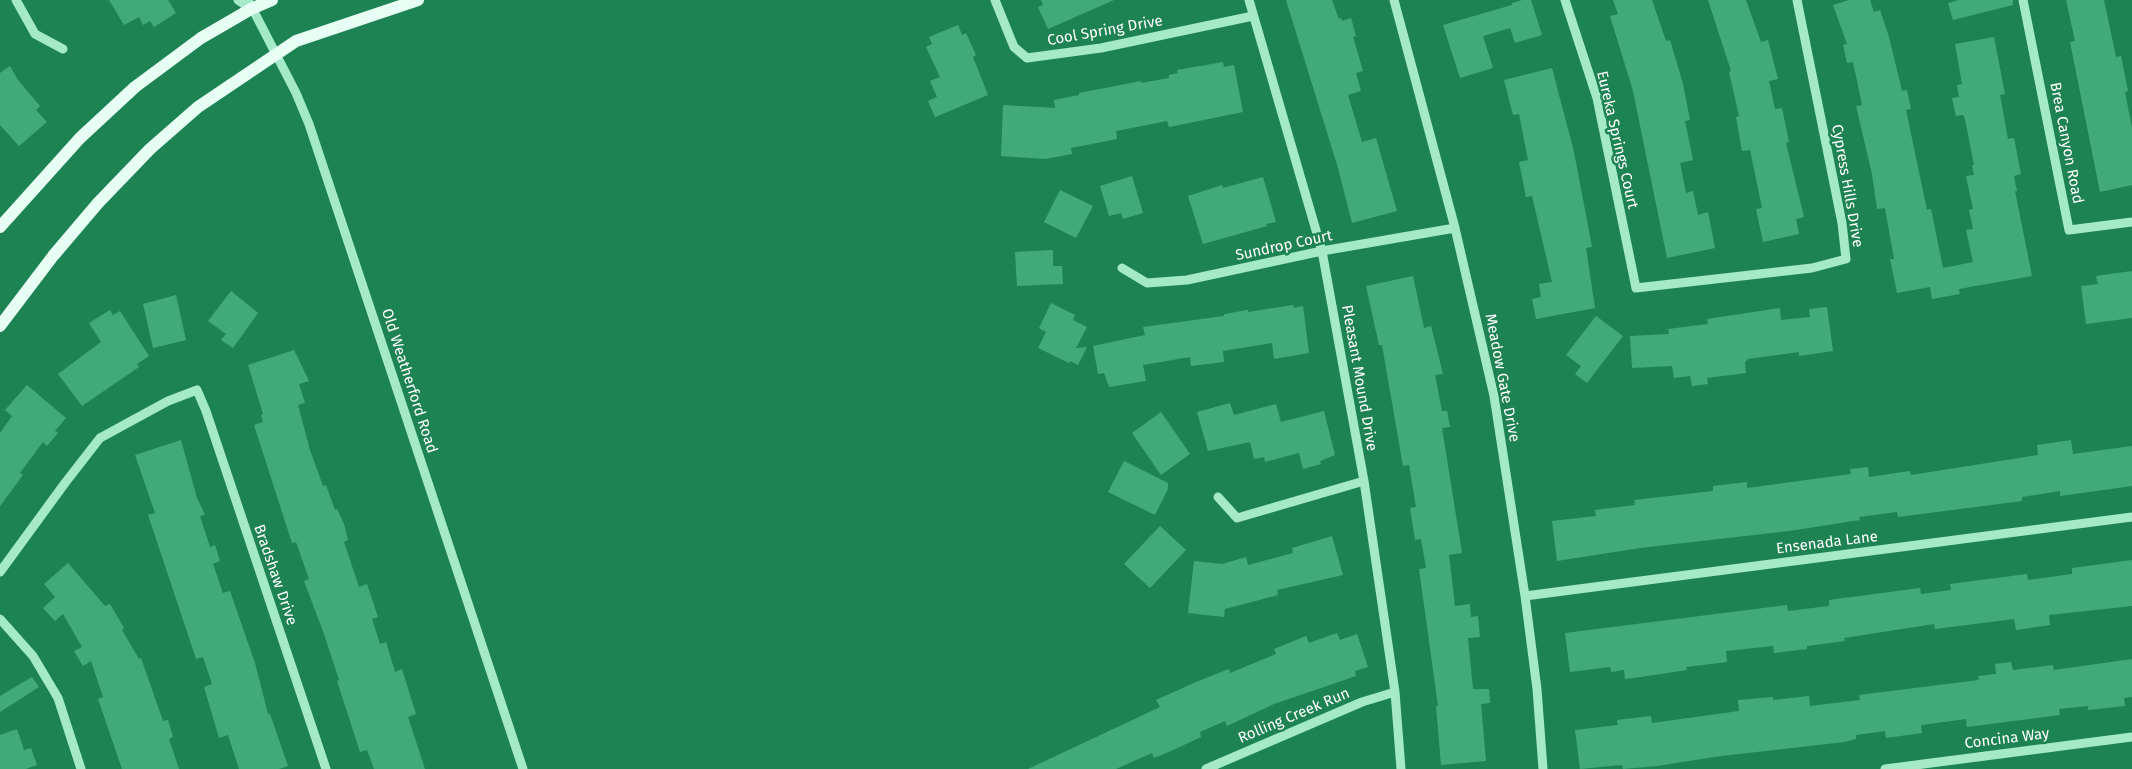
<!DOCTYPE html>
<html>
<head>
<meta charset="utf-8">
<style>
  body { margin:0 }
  canvas { display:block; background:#1e8353 }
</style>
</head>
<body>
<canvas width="2132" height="769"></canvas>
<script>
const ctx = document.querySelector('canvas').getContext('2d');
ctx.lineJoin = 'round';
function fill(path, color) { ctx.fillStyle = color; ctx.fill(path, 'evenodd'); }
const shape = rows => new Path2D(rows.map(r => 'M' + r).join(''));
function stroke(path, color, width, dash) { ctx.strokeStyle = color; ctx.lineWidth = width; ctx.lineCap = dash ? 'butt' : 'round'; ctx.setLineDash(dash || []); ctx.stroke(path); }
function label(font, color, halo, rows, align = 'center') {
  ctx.font = font + ' "Fira Sans",sans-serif'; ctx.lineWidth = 5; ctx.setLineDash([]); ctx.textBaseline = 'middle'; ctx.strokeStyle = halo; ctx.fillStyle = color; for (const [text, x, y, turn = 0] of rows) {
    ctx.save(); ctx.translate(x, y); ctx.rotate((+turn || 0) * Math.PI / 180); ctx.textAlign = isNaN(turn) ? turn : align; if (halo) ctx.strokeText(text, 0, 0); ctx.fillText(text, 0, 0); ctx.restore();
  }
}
const building = shape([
  [109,0,168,0,176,13,154,27,150,21,143,25,139,17,124,25],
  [1041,0,1114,0,1048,29,1038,7,1043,5],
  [1286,0,1332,0,1339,19,1341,18,1342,21,1351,18,1356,36,1353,37,1363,71,1356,73,1361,91,1348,95,1362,142,1376,138,1397,211,1352,223,1338,168],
  [1522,0,1531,0,1542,35,1515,43,1510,28,1483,36,1493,68,1460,78,1443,25,1512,5,1512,3],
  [1613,0,1652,0,1666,41,1670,40,1683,84,1690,120,1685,121,1693,160,1680,163,1686,193,1693,191,1698,215,1708,212,1715,248,1667,258,1633,91,1610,16,1618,14],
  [1708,0,1746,0,1761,42,1768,40,1778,79,1769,81,1775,109,1782,108,1789,142,1786,143,1804,217,1796,219,1799,234,1763,242,1756,209,1762,208,1750,150,1742,151,1736,117,1739,116,1729,72,1731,71],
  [1849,0,1870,0,1874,12,1880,10,1889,37,1902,91,1907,90,1911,109,1906,110,1927,210,1931,209,1943,268,1973,262,1966,230,1973,229,1969,210,1973,209,1966,176,1974,175,1972,165,1974,165,1965,119,1963,115,1956,116,1952,98,1959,97,1957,85,1962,84,1955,44,1994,37,2005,94,2000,95,2008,139,2014,138,2021,174,2014,176,2017,191,2015,191,2032,276,1959,289,1960,294,1932,299,1930,287,1897,293,1890,259,1894,259,1885,208,1877,209,1872,174,1856,106,1862,105,1853,62,1847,63,1843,45,1847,44,1833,5],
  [1959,0,2013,0,2013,5,1953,20,1948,3],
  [2066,0,2104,0,2116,57,2121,56,2128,91,2125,92,2132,128,2132,185,2100,192,2070,42,2075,41],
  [958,25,962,35,966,33,976,55,973,57,988,95,935,117,928,101,937,97,930,81,940,77,926,47,932,44,929,37],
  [1223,62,1224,67,1234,65,1243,112,1169,127,1167,121,1116,131,1117,139,1071,148,1072,154,1045,159,1001,156,1003,105,1055,108,1054,100,1079,95,1079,93,1141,81,1141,83,1169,78,1169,75,1178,73,1177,70],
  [10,66,18,80,40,106,36,110,47,122,19,146,0,125,0,73],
  [1552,68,1574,152,1592,247,1586,248,1595,308,1536,319,1532,299,1541,297,1539,284,1552,282,1532,196,1526,197,1519,162,1528,160,1519,114,1513,115,1504,80],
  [1132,176,1143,213,1123,219,1121,213,1109,216,1100,186],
  [1263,177,1276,222,1266,224,1267,226,1203,244,1188,196,1222,185,1223,188],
  [1060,190,1093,206,1076,238,1044,222],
  [1053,250,1053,266,1062,266,1063,284,1017,286,1015,252],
  [2132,271,2132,318,2086,324,2081,286,2098,284,2096,276],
  [1413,276,1424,328,1431,326,1443,374,1435,375,1442,411,1447,411,1450,427,1442,428,1462,553,1449,555,1455,606,1470,604,1471,617,1478,616,1480,637,1468,638,1473,689,1489,689,1490,703,1481,704,1486,761,1441,765,1436,706,1438,706,1419,569,1426,568,1421,539,1415,540,1410,508,1416,507,1409,465,1403,466,1382,345,1379,345,1366,286],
  [231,291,258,313,233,348,221,340,226,334,208,321],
  [176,295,186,340,153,348,143,304],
  [1051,303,1075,315,1073,320,1087,327,1076,348,1087,347,1078,365,1070,361,1069,363,1038,348,1046,332,1039,328],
  [1293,305,1294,308,1303,306,1309,353,1274,359,1272,343,1223,351,1224,362,1191,366,1190,357,1143,365,1146,381,1109,387,1104,373,1098,374,1093,346,1145,335,1143,327,1224,316,1224,314,1248,310,1248,312],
  [1827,307,1833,351,1799,356,1799,352,1748,359,1745,362,1746,373,1707,378,1708,384,1692,386,1690,376,1674,378,1672,366,1632,368,1630,336,1669,334,1668,329,1708,324,1707,319,1780,308,1781,320,1810,317,1809,309],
  [110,310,113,315,120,311,149,356,137,364,139,367,82,406,58,374,101,342,89,323],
  [1596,316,1623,336,1587,383,1575,374,1581,366,1566,355],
  [294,350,309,381,299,384,305,403,298,405,310,450,323,486,326,485,335,510,337,509,344,524,348,540,344,542,359,587,367,584,378,617,372,619,380,644,386,642,395,672,402,669,416,714,408,717,425,769,374,769,367,750,360,752,337,681,339,680,324,634,304,581,309,579,296,542,292,543,254,425,263,422,261,415,263,414,248,365],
  [27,385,66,418,55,431,58,433,47,446,43,442,20,473,23,475,0,506,0,433,12,416,5,410],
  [1230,403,1234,415,1276,404,1281,422,1324,411,1335,455,1320,461,1321,464,1303,469,1299,453,1265,462,1264,457,1254,459,1250,442,1208,451,1197,412],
  [1161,412,1190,454,1161,475,1132,433],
  [181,440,197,498,205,515,200,516,210,547,215,545,220,561,213,564,223,593,230,591,255,663,268,714,270,714,288,766,279,769,239,769,228,735,219,738,204,687,212,684,203,657,196,659,148,515,155,513,135,455],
  [2071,440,2073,454,2132,446,2132,486,2060,496,2060,491,2022,497,2022,501,1898,517,1897,512,1859,517,1860,520,1789,531,1640,548,1557,561,1552,521,1596,516,1595,510,1635,505,1634,500,1713,491,1713,486,1747,482,1747,488,1851,474,1850,469,1868,467,1869,477,1910,471,1911,475,2038,455,2037,445],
  [1124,461,1168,483,1168,489,1155,515,1108,492],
  [1160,526,1186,550,1150,588,1124,564],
  [1332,536,1343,575,1277,590,1278,595,1225,609,1224,617,1188,613,1194,561,1222,564,1246,557,1248,565,1293,553,1292,548],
  [2132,560,2132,606,2049,615,2050,625,2016,630,2014,619,1935,629,1934,624,1844,638,1845,641,1807,646,1807,649,1774,653,1773,646,1726,651,1727,662,1686,667,1687,670,1641,677,1625,679,1624,670,1611,672,1610,667,1570,672,1565,633,1787,605,1788,611,1829,606,1829,600,1920,588,1921,594,1951,590,1950,584,2027,574,2028,580,2072,574,2072,568],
  [68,563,105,606,110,604,124,628,122,630,139,659,141,658,163,721,168,720,173,737,169,739,179,769,122,769,98,699,103,697,91,661,83,666,74,651,82,647,63,614,55,621,43,608,55,597,44,584],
  [1337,633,1340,640,1357,634,1368,667,1355,671,1356,676,1274,704,1227,726,1225,721,1200,732,1201,737,1171,751,1154,758,1152,753,1116,769,1028,769,1160,707,1156,700,1196,682,1229,669,1230,673,1276,654,1274,649,1306,636,1309,643],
  [2132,659,2132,697,2124,698,2125,706,2088,710,2088,706,2059,709,2060,715,1967,727,1966,719,1921,725,1922,733,1886,738,1885,731,1856,735,1856,739,1845,742,1721,756,1657,766,1623,769,1622,765,1580,769,1575,730,1618,725,1617,720,1651,716,1652,723,1739,711,1738,700,1773,697,1773,700,1809,696,1810,706,1860,700,1859,695,1979,680,1978,676,1996,674,1995,664,2011,662,2013,670,2053,665,2054,670],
  [32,677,39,687,0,712,0,696],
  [17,729,24,750,31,748,37,765,26,769,0,769,0,735]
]);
const minor = shape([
  [16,0,35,34,63,49],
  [238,0,251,9],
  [248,0,296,93,309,124,523,769],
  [995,0,1014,47,1027,58,1101,48,1253,16],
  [1249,0,1322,251,1364,481,1395,692,1401,769],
  [1394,0,1455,228,1494,396,1525,596,1537,689,1543,769],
  [1565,0,1597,98,1636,288,1812,268,1846,259,1842,223,1797,0],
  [2023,0,2069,230,2132,222],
  [1122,268,1147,283,1187,280,1322,251,1455,228],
  [1218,497,1237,518,1364,481],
  [0,572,65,483,100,438,168,401,197,390,206,411,326,769],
  [1525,596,2132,517],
  [0,619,33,656,58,698,81,769],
  [1206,769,1362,702,1395,692],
  [1885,769,2132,737]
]);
const major = shape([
  [0,227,80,138,135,87,201,38,251,9,272,0],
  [0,326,53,256,98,203,150,149,198,107,296,41,418,0]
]);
const streetNames = [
  ["Cool Spring Drive",1105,31,-10],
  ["Eureka Springs Court",1617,140,77],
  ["Brea Canyon Road",2066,143,79],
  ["Cypress Hills Drive",1847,186,80],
  ["Sundrop Court",1284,246,-12],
  ["Pleasant Mound Drive",1359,378,80],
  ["Meadow Gate Drive",1502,378,79],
  ["Old Weatherford Road",409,381,72],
  ["Ensenada Lane",1827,543,-7],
  ["Bradshaw Drive",275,575,71],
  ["Rolling Creek Run",1294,716,-23],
  ["Concina Way",2007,739,-7]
];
fill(building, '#42aa78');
stroke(minor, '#a4e9c8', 9);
stroke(major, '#e7fef4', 12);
label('15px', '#fff', '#1e8353', streetNames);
</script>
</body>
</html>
